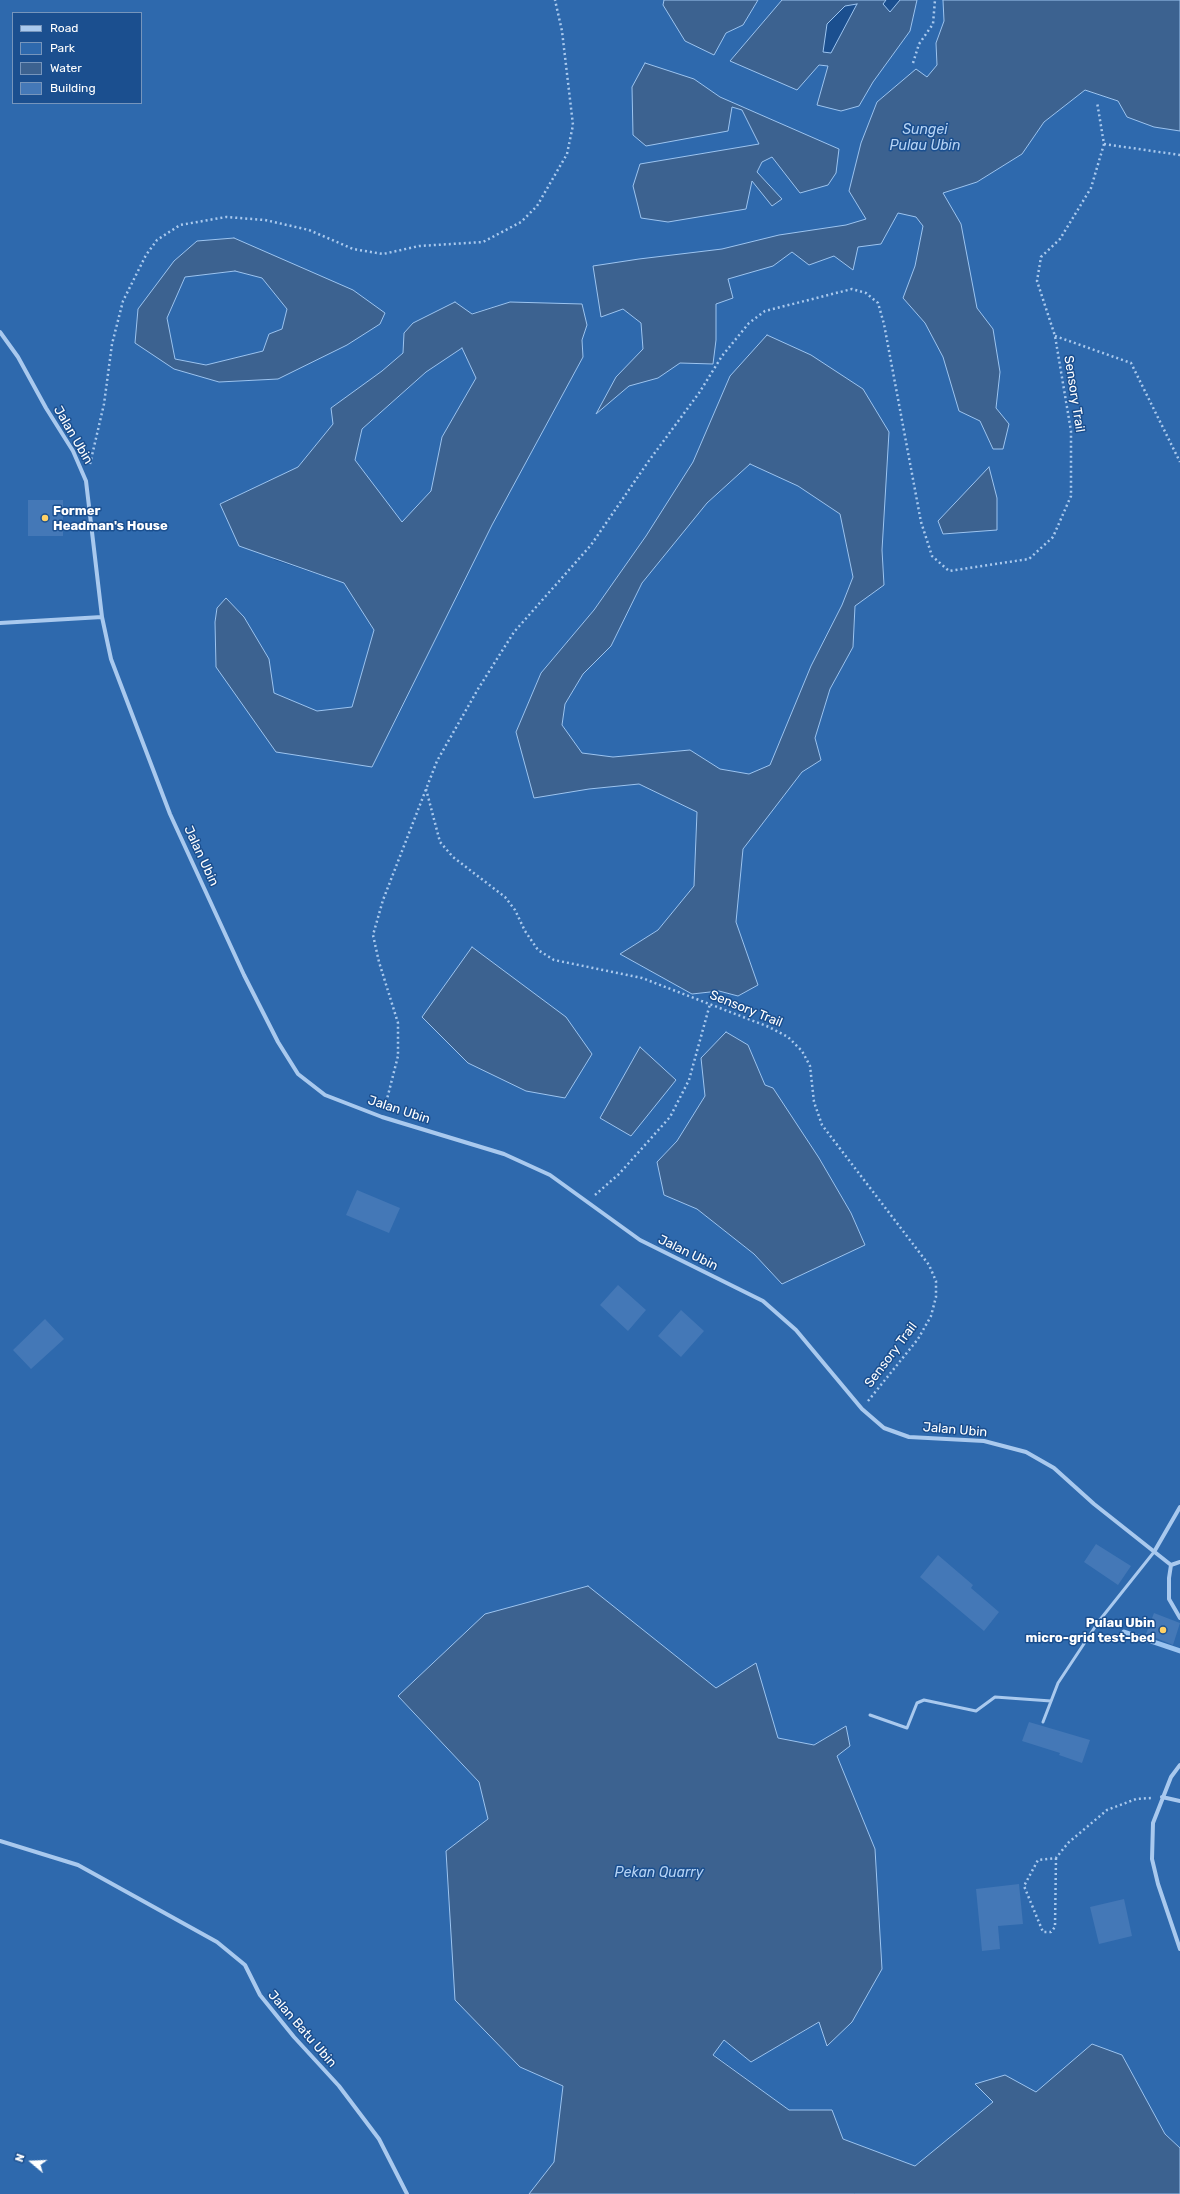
<!DOCTYPE html>
<html>
<head>
<meta charset="utf-8">
<style>
  body { margin:0 }
  #map { position:relative; width:1180px; height:2194px; overflow:hidden; background:#1b4f8f; font-family:Rubik,sans-serif }
  canvas { display:block }
  .legend { position:absolute; left:12px; top:12px; width:130px; height:92px; box-sizing:border-box; background:#1b4f8f; border:1px solid #7695bc; margin:0; padding:5px 7px; list-style:none; font-size:12px; color:#fff }
  .legend li { display:flex; align-items:center; gap:8px; height:20px }
  .legend b { width:20px; border:1px solid #7695bc }
  .north { position:absolute; left:12px; top:2142px; width:40px; height:40px; -webkit-text-stroke:3px #1b4f8f; paint-order:stroke; rotate:289deg; font-size:11px; font-weight:700; line-height:16px; text-align:center; color:#fff }
  .north::after { content:''; display:block; margin:auto; width:14px; height:18px; background:#fff; clip-path:polygon(50% 0,100% 100%,50% 72%,0 100%) }
</style>
</head>
<body>
<div id="map">
<canvas width="1180" height="2194"></canvas>
<ul class="legend">
<li><b style="height:5px;background:#a9c9ee"></b>Road</li>
<li><b style="height:11px;background:#2e69ad"></b>Park</li>
<li><b style="height:11px;background:#3c6290"></b>Water</li>
<li><b style="height:11px;background:#4478b7"></b>Building</li>
</ul>
<div class="north">N</div>
</div>
<script>
const ctx = document.querySelector('canvas').getContext('2d');
ctx.lineJoin = 'round';
function fill(path, color) { ctx.fillStyle = color; ctx.fill(path, 'evenodd'); }
const shape = rows => new Path2D(rows.map(r => 'M' + r).join(''));
function stroke(path, color, width, dash) { ctx.strokeStyle = color; ctx.lineWidth = width; ctx.lineCap = dash ? 'butt' : 'round'; ctx.setLineDash(dash || []); ctx.stroke(path); }
function label(font, color, halo, rows, align = 'center') {
  ctx.font = font + ' Rubik,sans-serif'; ctx.lineWidth = 3; ctx.setLineDash([]); ctx.textBaseline = 'middle'; ctx.strokeStyle = halo; ctx.fillStyle = color; for (const [text, x, y, turn = 0] of rows) {
    ctx.save(); ctx.translate(x, y); ctx.rotate((+turn || 0) * Math.PI / 180); ctx.textAlign = isNaN(turn) ? turn : align; if (halo) ctx.strokeText(text, 0, 0); ctx.fillText(text, 0, 0); ctx.restore();
  }
}
const green = shape([
  [0,0,664,0,663,5,726,33,743,25,758,0,782,0,730,61,829,66,859,106,873,82,910,31,917,0,943,0,944,21,936,43,937,65,927,77,877,102,861,143,849,191,898,213,942,193,977,182,1022,154,1044,122,1085,90,1118,101,1154,127,1180,131,1180,2148,1165,2134,1122,2055,1066,2194,1005,2098,976,2084,993,2102,915,2166,843,2139,832,2110,789,2110,713,2054,724,2040,751,2062,820,2022,828,2046,875,1849,837,1756,846,1726,814,1745,778,1738,756,1664,716,1688,587,1586,398,1696,479,1782,488,1819,446,1851,520,2067,563,2086,554,2162,529,2194,0,2194],
  [13,13,141,13,141,103,13,103],
  [694,79,720,97,839,150,773,156,762,162,757,172,782,199,752,181,640,164,760,144,742,110,732,107],
  [233,238,385,313,278,379,219,382,174,369,139,309],
  [510,302,587,325,582,340,583,357,492,525,372,767,216,667,215,622,217,608,226,598,244,617,269,659,274,693,317,711,352,707,374,630,344,583,275,560,220,504,298,467,333,424,382,371,403,353,404,333],
  [730,376,882,550,884,584,855,605,853,647,830,689,815,738,821,760,802,772,743,849,736,922,758,985,738,996,719,991,692,994,620,954,658,930,694,886,697,812,639,784,589,789,516,732,541,673,594,610,646,536,693,462],
  [748,1045,765,1085,819,1158,851,1213,865,1245,782,1284,754,1254,697,1209,664,1195,657,1162,677,1141,705,1096],
  [235,271,262,278,287,309,282,329,269,334,263,351,206,365,175,359,167,318,185,277],
  [462,348,476,378,442,437,431,491,402,523,355,460,362,429,426,372],
  [750,464,798,486,840,514,853,577,842,605,811,666,770,766,749,774,720,769,690,750,613,757,582,754,562,725,565,704,583,674,611,646,642,583,707,503]
]);
const water = shape([
  [664,0,758,0,743,25,726,33,714,55,685,41,663,5,664,0],
  [782,0,886,0,883,4,890,12,900,0,917,0,910,31,873,82,859,106,841,111,817,105,828,66,819,65,797,90,730,61,782,0],
  [857,4,831,53,823,52,827,24,845,6,857,4],
  [943,0,1180,0,1180,131,1154,127,1127,117,1118,101,1085,90,1044,122,1022,154,977,182,943,193,961,224,977,308,993,329,1000,372,996,408,1009,424,1003,449,993,449,980,421,959,411,943,357,925,323,903,298,915,266,923,226,916,217,898,213,881,244,858,247,853,270,834,256,809,265,792,252,773,266,728,279,733,298,716,304,716,340,713,364,680,363,658,378,629,386,596,414,616,377,643,349,641,323,623,309,601,317,593,266,639,259,722,249,779,235,846,225,866,219,849,191,861,143,877,102,916,69,927,77,937,65,936,43,944,21,943,0],
  [645,63,694,79,720,97,839,149,836,173,828,185,800,193,772,157,762,162,757,172,782,199,772,206,752,181,746,209,668,222,641,218,633,186,640,164,759,144,742,110,732,107,728,131,646,146,633,135,632,87,645,63],
  [234,238,353,290,385,313,380,324,347,345,278,379,219,382,174,369,135,343,138,309,174,261,197,241,234,238],
  [235,271,262,278,287,309,282,329,269,334,263,351,206,365,175,359,167,318,185,277,235,271],
  [455,302,472,314,510,302,582,304,587,325,582,340,583,357,492,525,372,767,276,752,216,667,215,622,217,608,226,598,244,617,269,659,274,693,317,711,352,707,374,630,344,583,239,546,220,504,298,467,333,424,331,408,382,371,403,353,404,333,413,323,455,302],
  [462,348,476,378,442,437,431,491,402,522,355,460,362,429,426,372,462,348],
  [767,335,811,355,863,389,889,432,882,550,884,585,855,606,853,647,830,689,815,738,821,760,802,772,743,849,736,922,758,985,738,996,719,991,692,994,620,954,658,930,694,886,697,812,639,784,589,789,534,798,516,732,541,673,594,610,646,536,693,462,730,376,767,335],
  [750,464,798,486,840,514,853,577,842,605,811,666,770,765,749,774,720,769,690,750,613,757,582,753,562,725,565,704,583,674,611,646,642,583,707,503,750,464],
  [989,467,997,498,997,530,943,534,938,521,989,467],
  [472,947,566,1017,592,1054,565,1098,526,1091,468,1063,422,1017,472,947],
  [726,1032,748,1045,765,1085,773,1088,819,1158,851,1213,865,1245,782,1284,754,1254,697,1209,664,1195,657,1162,677,1141,705,1096,701,1058,726,1032],
  [640,1047,676,1080,631,1136,600,1118,640,1047],
  [588,1586,716,1688,756,1663,778,1738,814,1745,846,1726,850,1746,837,1756,875,1849,882,1969,852,2022,827,2046,819,2022,751,2062,724,2040,713,2055,789,2110,832,2110,843,2139,915,2166,993,2102,975,2084,1005,2075,1036,2092,1092,2044,1122,2055,1165,2134,1180,2148,1180,2194,529,2194,554,2162,563,2086,520,2067,455,2000,446,1851,488,1819,479,1782,398,1696,485,1614,588,1586]
]);
const stream = shape([
  [1124,1632,1180,1651]
]);
const building = shape([
  [28,500,63,500,63,536,28,536],
  [357,1190,400,1208,389,1233,346,1215],
  [618,1285,646,1310,628,1331,600,1305],
  [681,1310,704,1331,681,1357,658,1336],
  [45,1319,64,1339,31,1369,13,1350],
  [1096,1544,1131,1566,1118,1585,1084,1562],
  [938,1555,973,1585,971,1588,999,1612,984,1631,920,1577],
  [1154,1613,1180,1623,1173,1645,1146,1634],
  [1029,1722,1090,1740,1082,1763,1059,1755,1060,1753,1022,1741],
  [1019,1884,1023,1924,998,1926,1000,1949,982,1951,976,1889],
  [1124,1899,1132,1936,1099,1944,1090,1907]
]);
const path = shape([
  [913,63,919,44,933,24,935,0],
  [1104,144,1180,155],
  [1055,336,1131,363,1180,462],
  [90,464,104,404,112,344,123,301,146,255,157,240,180,225,226,217,265,220,309,230,353,249,383,254,419,246,483,242,521,222,537,206,567,154,573,125,562,31,555,0],
  [426,789,440,842,453,857,505,897,515,910,525,931,538,950,554,960,642,978,769,1027,788,1037,802,1051,810,1066,814,1102,822,1125,929,1265,936,1281,936,1297,931,1316,918,1339,868,1401],
  [385,1107,398,1056,398,1023,379,962,373,935,383,900,437,761,478,689,514,632,591,545,648,462,699,393,722,356,749,323,765,311,852,289,866,293,878,303,884,324,921,522,932,556,949,571,1029,559,1053,537,1071,496,1071,431,1055,336,1037,281,1041,257,1060,239,1091,188,1104,144,1097,102],
  [595,1195,619,1174,670,1117,689,1080,710,1004],
  [1056,1858,1055,1927,1051,1932,1043,1932,1024,1886,1038,1860,1056,1858,1068,1843,1107,1810,1136,1799,1151,1798]
]);
const service = shape([
  [870,1715,907,1728,917,1703,924,1700,976,1711,995,1697,1051,1701],
  [1043,1722,1058,1683,1099,1621,1154,1552]
]);
const minor = shape([
  [0,332,18,357,46,408,73,451,86,481,102,617,111,659,170,814,244,975,278,1042,298,1074,325,1095,382,1117,504,1154,550,1175,640,1240,763,1301,796,1330,862,1409,884,1428,909,1437,984,1441,1026,1452,1054,1468,1094,1504,1171,1565],
  [0,623,102,617],
  [1154,1552,1180,1507],
  [1171,1565,1169,1578,1169,1599,1180,1618],
  [1171,1565,1180,1562],
  [1180,1765,1171,1777,1153,1823,1152,1859,1158,1884,1180,1949],
  [1162,1797,1180,1801],
  [0,1841,78,1865,217,1942,245,1965,260,1995,294,2037,339,2086,379,2139,407,2194]
]);
const markers = [
  [45,518,4,"#ffd166"],
  [1163,1630,4,"#ffd166"]
];
const streetNames = [
  ["Sensory Trail",1074,394,81],
  ["Jalan Ubin",73,435,60],
  ["Jalan Ubin",201,856,65],
  ["Sensory Trail",746,1009,22],
  ["Jalan Ubin",399,1110,18],
  ["Jalan Ubin",688,1253,26],
  ["Sensory Trail",891,1355,-53],
  ["Jalan Ubin",955,1430,5],
  ["Jalan Batu Ubin",302,2029,49]
];
const poiNames = [
  ["Former",53,511],
  ["Headman's House",53,526],
  ["Pulau Ubin",1155,1623,"right"],
  ["micro-grid test-bed",1155,1638,"right"]
];
const waterNames = [
  ["Sungei",925,130],
  ["Pulau Ubin",925,146],
  ["Pekan Quarry",659,1873]
];
fill(green, '#2e69ad');
fill(water, '#3c6290');
stroke(water, '#9cc4f0', 1);
stroke(stream, '#9cc4f0', 5);
fill(building, '#4478b7');
stroke(path, '#a9c9ee', 2.5, [2, 3]);
stroke(service, '#a9c9ee', 3);
stroke(minor, '#a9c9ee', 4);
for (const [x, y, r, color] of markers) { const dot = new Path2D(); dot.arc(x, y, r, 0, 2 * Math.PI); ctx.fillStyle = color; ctx.fill(dot); stroke(dot, '#1b4f8f', 1.5); }
label('13px', '#fff', '#1b4f8f', streetNames);
label('bold 13px', '#fff', '#1b4f8f', poiNames, 'left');
label('italic 14px', '#b5d3f5', '#1b4f8f', waterNames);
</script>
</body>
</html>
